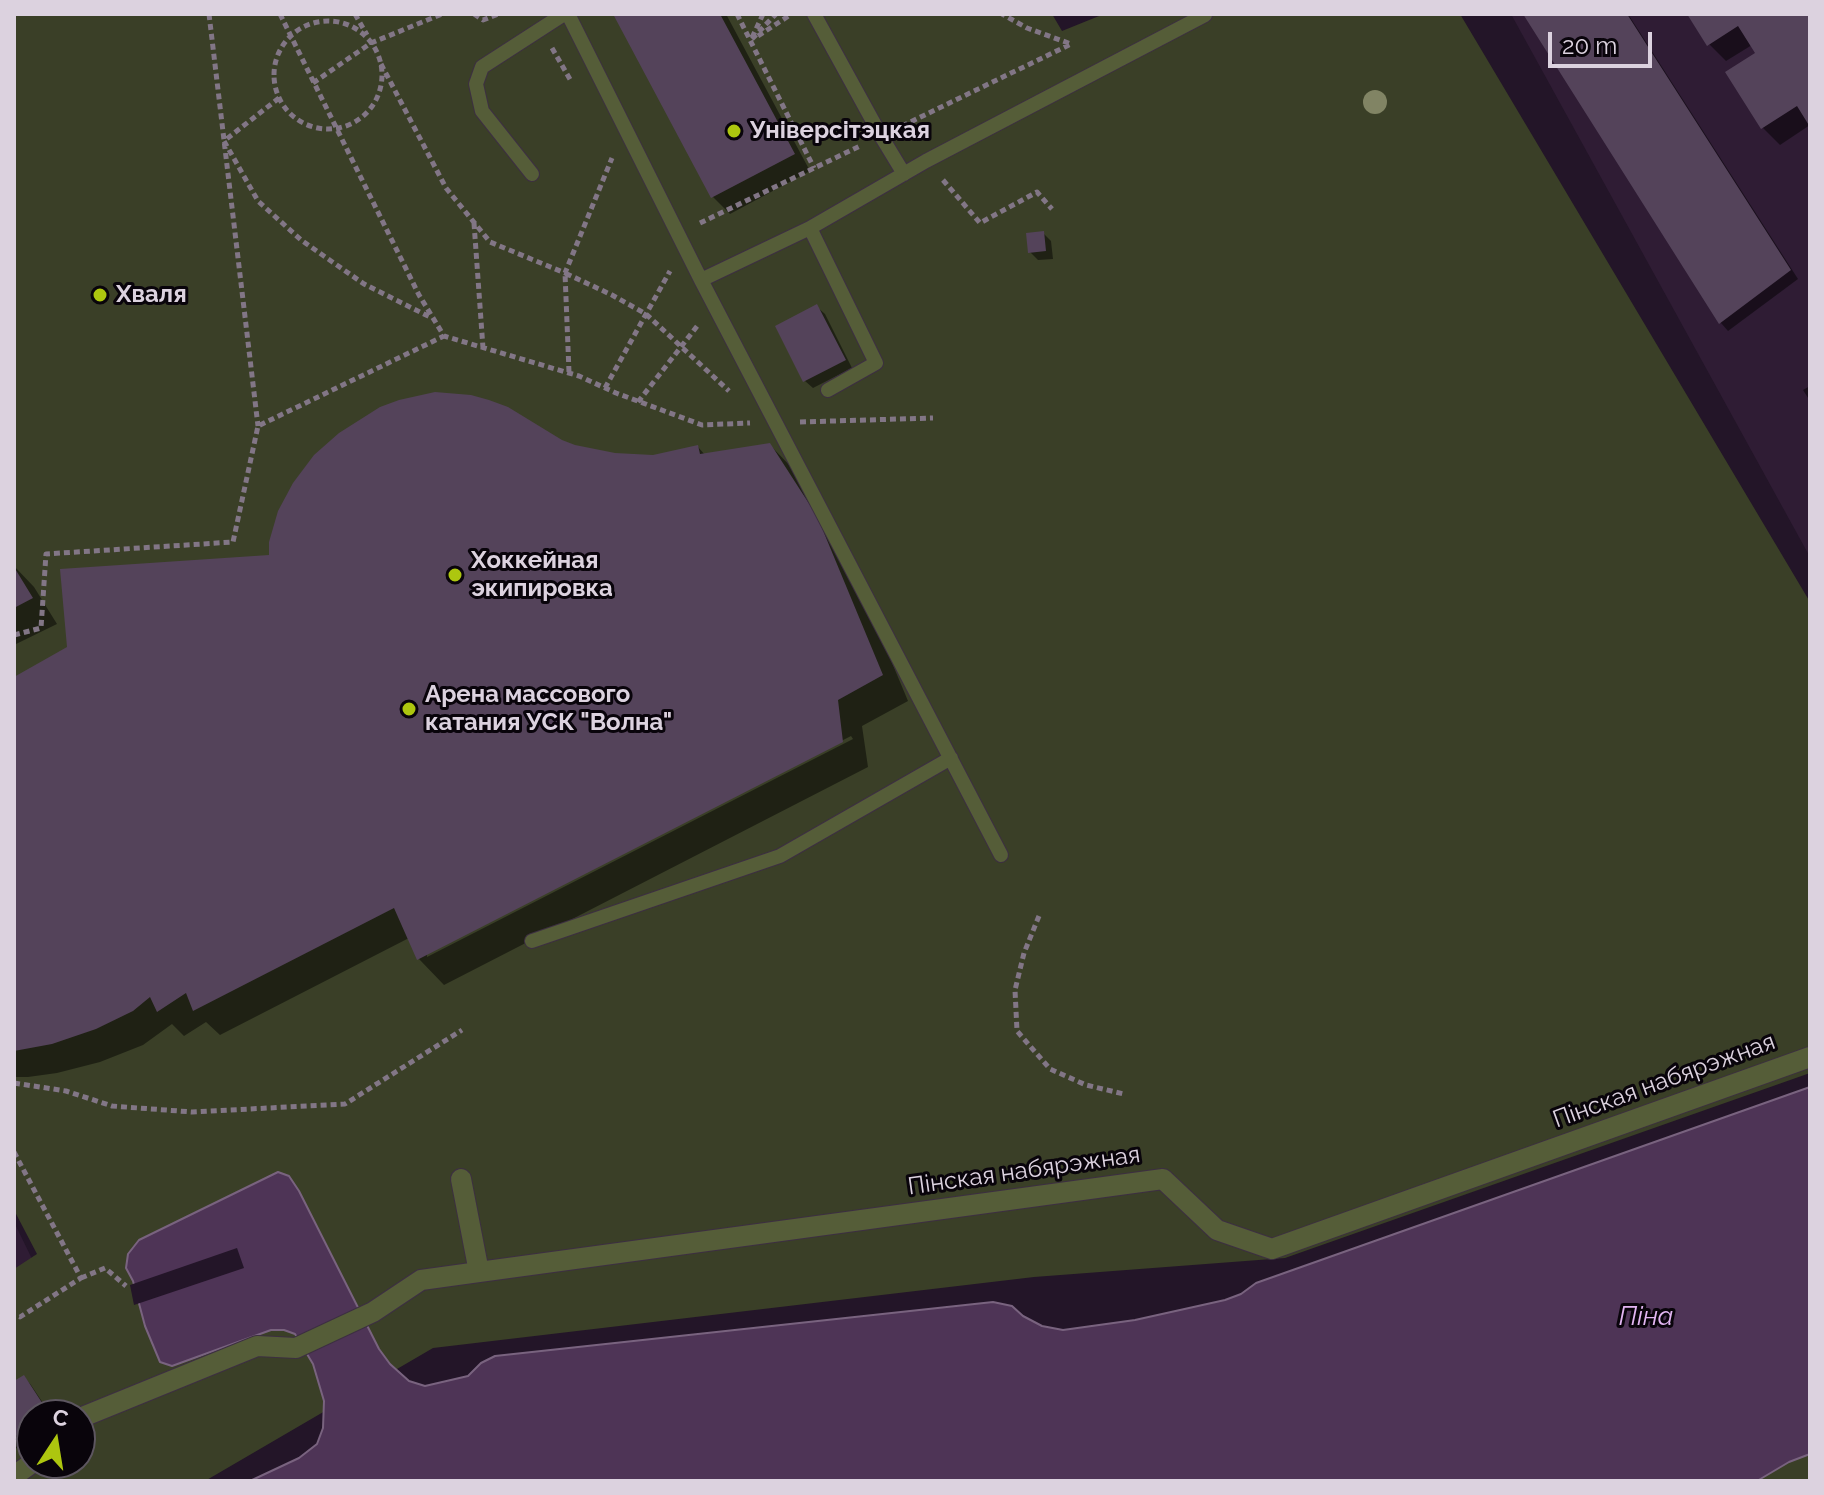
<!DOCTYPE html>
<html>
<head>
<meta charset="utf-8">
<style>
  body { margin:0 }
  #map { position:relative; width:1824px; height:1495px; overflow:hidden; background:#231528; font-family:Raleway,sans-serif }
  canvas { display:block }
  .frame { position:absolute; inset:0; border:16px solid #dcd2df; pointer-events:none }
  .north { position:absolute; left:16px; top:1399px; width:80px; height:80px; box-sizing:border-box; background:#09040b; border:2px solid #5d5660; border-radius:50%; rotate:12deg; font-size:22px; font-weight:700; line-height:32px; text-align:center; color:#dcd2df }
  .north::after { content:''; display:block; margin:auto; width:28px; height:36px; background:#adc60f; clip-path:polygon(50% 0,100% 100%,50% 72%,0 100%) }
  .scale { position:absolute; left:1548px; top:32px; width:104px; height:36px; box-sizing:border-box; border:4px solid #dcd2df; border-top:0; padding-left:10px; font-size:24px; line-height:28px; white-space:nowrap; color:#dcd2df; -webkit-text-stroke:6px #09040b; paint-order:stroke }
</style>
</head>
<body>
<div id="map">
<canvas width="1824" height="1495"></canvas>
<div class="frame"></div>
<div class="north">С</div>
<div class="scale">20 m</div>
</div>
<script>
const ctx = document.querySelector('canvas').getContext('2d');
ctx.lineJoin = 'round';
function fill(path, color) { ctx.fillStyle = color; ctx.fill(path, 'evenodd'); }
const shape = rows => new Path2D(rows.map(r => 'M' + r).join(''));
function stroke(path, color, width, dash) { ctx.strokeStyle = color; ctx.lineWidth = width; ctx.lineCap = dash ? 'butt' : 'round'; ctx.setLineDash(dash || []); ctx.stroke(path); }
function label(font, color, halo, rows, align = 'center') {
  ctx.font = font + ' Raleway,sans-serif'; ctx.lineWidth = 6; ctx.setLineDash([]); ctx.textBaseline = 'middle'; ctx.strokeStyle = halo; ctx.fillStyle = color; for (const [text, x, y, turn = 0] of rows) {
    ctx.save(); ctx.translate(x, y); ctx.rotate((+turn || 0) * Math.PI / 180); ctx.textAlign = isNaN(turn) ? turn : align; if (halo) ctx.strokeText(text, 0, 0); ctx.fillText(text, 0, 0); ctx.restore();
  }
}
const built = shape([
  [1511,14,1810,14,1810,557],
  [14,1222,33,1261,14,1271]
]);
const green = shape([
  [14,14,1052,14,1062,31,1104,14,1460,14,1810,602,1810,1073,1285,1258,1034,1277,433,1348,205,1481,14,1481,14,1269,37,1254,14,1210],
  [32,1415,80,1415,80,1463,32,1463],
  [1810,1454,1810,1481,1757,1481,1789,1462]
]);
const water = shape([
  [1810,1087,1810,1454,1789,1462,1757,1481,250,1481,299,1458,317,1444,323,1428,324,1401,313,1364,295,1334,284,1330,271,1330,172,1366,160,1362,145,1326,133,1281,126,1268,128,1254,139,1240,278,1172,289,1176,299,1191,379,1349,390,1364,409,1381,425,1386,468,1376,481,1363,495,1356,993,1302,1012,1306,1023,1316,1042,1326,1063,1330,1135,1320,1225,1300,1241,1294,1256,1283,1810,1087]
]);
const pier = shape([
  [237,1248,244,1268,134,1305,130,1285]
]);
const shadow = shape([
  [615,14,726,14,810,171,730,214,713,197],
  [1526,14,1628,14,1798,279,1728,331,1721,323],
  [1690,14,1810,14,1810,125,1780,145,1763,128,1758,54,1752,45,1726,61,1709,44],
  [1043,233,1051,241,1053,259,1038,260,1030,252],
  [817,307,825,314,852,368,813,388,805,381],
  [1810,386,1810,401,1803,390],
  [548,435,575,447,615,455,653,457,698,447,705,455,770,445,795,471,842,543,908,701,862,726,868,767,444,985,419,959,409,938,220,1035,206,1022,184,1036,172,1024,143,1045,100,1062,57,1073,28,1077,14,1077,14,679,271,557],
  [851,736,853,739,427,957,427,953],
  [14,566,34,587,57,624,14,645],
  [24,1377,31,1385,51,1415,32,1415,32,1438,14,1450,14,1381,15,1383]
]);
const building = shape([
  [613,14,720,14,795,154,711,198],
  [1523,14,1627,14,1791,270,1719,324],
  [1687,14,1810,14,1810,127,1797,106,1761,129,1725,72,1755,53,1738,26,1707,46],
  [1044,231,1046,251,1028,253,1026,233],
  [817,304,846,360,803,382,775,326],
  [435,392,471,395,489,400,508,407,562,440,575,445,615,453,653,455,698,445,700,454,770,443,817,516,883,675,838,700,843,742,417,960,394,908,193,1011,186,993,157,1012,150,997,133,1011,96,1029,52,1044,14,1051,14,677,67,647,60,569,269,555,269,542,278,511,293,483,314,455,339,433,380,407,399,400],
  [14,567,33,598,14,608],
  [24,1375,50,1415,32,1415,32,1426,14,1437,14,1381]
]);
const path = shape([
  [209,14,258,426],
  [280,14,419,295,444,336,579,376,616,393,702,425,750,423],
  [355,14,367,35],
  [474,14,483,20,498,14],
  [737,14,814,168],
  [763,14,751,40,776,14],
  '274 75a54 54 0 1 1 108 0a54 54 0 1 1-108 0Z',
  [758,36,790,15],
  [552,48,571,81],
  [381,64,446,188,490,242,565,273,612,158],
  [313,83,371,43,442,14],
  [279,98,224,141,258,201,301,240,364,284,430,317],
  [902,126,1071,44,1027,28,1002,14],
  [943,180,980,223,1037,192,1052,209],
  [474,223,483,348],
  [700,223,860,146],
  [569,372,565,273,612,295,646,314,729,391],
  [605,388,670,271],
  [638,402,698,325],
  [800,422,933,418],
  [14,635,41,628,46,554,233,542,258,426,444,336],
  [1039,916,1024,953,1015,990,1017,1031,1050,1069,1086,1085,1124,1094],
  [14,1083,66,1091,112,1106,192,1112,345,1104,462,1030],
  [14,1152,81,1278,20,1317,14,1315],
  [81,1278,105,1268,126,1286]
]);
const service = shape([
  [568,14,701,280,1001,855],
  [814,14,881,136,904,174],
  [532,174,482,111,476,84,482,67,564,14],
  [810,228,876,363,828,390],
  [701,280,810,228,926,161,1205,15],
  [532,941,780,856,951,758]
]);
const pedestrian = shape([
  [479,1272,1163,1179,1217,1230,1272,1249,1810,1057],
  [80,1418,257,1346,296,1348,373,1312,421,1280,479,1272,461,1179],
  [14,1476,32,1463]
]);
const trees = [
  [1375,102]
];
const markers = [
  [734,131,8,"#adc60f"],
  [100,295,8,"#adc60f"],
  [455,575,8,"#adc60f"],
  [409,709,8,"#adc60f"]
];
const poiNames = [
  ["Універсітэцкая",750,131],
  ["Хваля",116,295],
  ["Хоккейная",471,561],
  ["экипировка",471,589],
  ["Арена массового",425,695],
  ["катания УСК \"Волна\"",425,723]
];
const streetNames = [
  ["Пінская набярэжная",1664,1081,-20],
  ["Пінская набярэжная",1024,1171,-8]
];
const waterNames = [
  ["Піна",1646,1317]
];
fill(built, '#2f1c34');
fill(green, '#3a3f27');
fill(water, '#4e3456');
stroke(water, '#79637f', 2);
fill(pier, '#231528');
fill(shadow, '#0007');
fill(building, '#54435a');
stroke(service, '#3d2f42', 16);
stroke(pedestrian, '#3d2f42', 22);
stroke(path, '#827686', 5, [6, 4]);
stroke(service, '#555d38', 14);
stroke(pedestrian, '#555d38', 20);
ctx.fillStyle = '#818464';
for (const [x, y] of trees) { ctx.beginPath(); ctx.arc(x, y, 12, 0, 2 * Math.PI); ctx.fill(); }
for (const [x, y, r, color] of markers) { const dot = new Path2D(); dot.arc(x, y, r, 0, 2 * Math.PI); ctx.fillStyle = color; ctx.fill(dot); stroke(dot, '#09040b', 3); }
label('bold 24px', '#dcd2df', '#09040b', poiNames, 'left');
label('24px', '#dcd2df', '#09040b', streetNames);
label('italic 26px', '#e2b5f2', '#09040b', waterNames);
</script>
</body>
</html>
